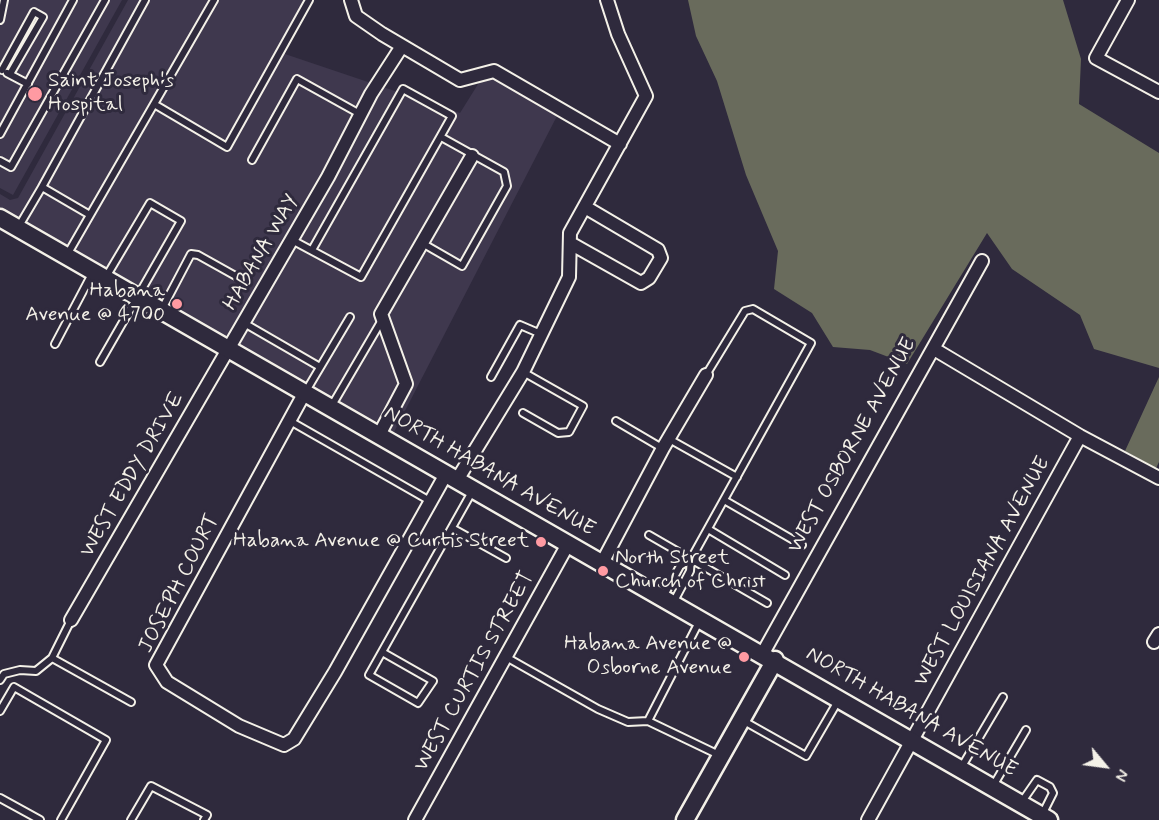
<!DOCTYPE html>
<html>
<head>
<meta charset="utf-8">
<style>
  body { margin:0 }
  #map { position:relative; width:1159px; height:820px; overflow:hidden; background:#2f2a3d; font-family:Mynerve,sans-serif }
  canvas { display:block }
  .north { position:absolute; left:1075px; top:736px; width:60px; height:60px; -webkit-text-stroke:4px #2f2a3d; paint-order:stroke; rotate:119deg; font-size:16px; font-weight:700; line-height:24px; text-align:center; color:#f4f1e8 }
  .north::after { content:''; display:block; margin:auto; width:21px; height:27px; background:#f4f1e8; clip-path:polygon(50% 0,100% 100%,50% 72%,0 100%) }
</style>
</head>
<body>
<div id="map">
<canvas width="1159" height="820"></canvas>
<div class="north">N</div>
</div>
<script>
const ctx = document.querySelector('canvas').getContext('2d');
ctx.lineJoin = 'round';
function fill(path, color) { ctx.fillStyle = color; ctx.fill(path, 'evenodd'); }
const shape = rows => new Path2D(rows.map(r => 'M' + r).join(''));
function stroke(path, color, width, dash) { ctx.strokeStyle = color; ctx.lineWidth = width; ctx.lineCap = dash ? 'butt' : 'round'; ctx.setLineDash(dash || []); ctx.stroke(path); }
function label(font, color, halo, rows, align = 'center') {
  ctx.font = font + ' Mynerve,sans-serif'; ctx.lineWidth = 6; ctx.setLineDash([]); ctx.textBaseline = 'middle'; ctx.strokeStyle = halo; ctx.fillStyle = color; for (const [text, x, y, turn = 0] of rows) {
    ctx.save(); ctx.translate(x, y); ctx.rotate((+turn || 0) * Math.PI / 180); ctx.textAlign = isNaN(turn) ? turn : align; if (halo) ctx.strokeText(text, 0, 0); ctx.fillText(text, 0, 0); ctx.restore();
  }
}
const built = shape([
  [0,0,122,0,13,195,0,188],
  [128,0,312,0,282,53,460,113,480,81,492,78,557,116,392,436,387,433,412,383,388,315,481,154,469,148,376,310,399,383,376,427,238,347,331,185,379,92,367,86,323,174,227,340,0,211,0,194,10,200,18,198]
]);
const green = shape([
  [688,0,1063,0,1081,59,1079,104,1159,153,1159,368,1094,349,1080,315,1012,269,987,233,907,364,870,350,833,347,812,313,774,289,778,251,746,175,717,81,696,36],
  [1159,377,1159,462,1156,468,1125,451]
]);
const lane = shape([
  [0,20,4,0],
  [2,70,34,12,43,17,10,74],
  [7,73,28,84],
  [154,104,227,147,309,0],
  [0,134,73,0],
  [252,160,297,79,360,114],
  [0,161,11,167,105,0],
  [42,187,145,0],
  [19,226,42,187,90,215],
  [292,240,361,277,452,116,403,89,312,250],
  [422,243,462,266,507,186,504,172,441,137],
  [67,255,214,0],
  [162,309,191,254,198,255,241,279],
  [244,323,320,367],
  [55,344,93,272],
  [100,362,181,221,150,203,106,277],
  [491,377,520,325,541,334],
  [306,391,350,317],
  [331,407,382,320],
  [523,413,558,433,569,432,583,406,523,372],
  [290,421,430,501],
  [616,421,662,448],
  [669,439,737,477],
  [724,500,802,545],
  [452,528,506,558],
  [708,529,785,575],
  [649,535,767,603],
  [663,597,680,566,691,559],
  [673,603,690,571,691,559,811,343,753,309,745,311,706,375],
  [699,622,648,721,719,755],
  [382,652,433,681,418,703,369,675,473,490],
  [506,657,598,709,628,722,648,721],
  [52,658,131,702],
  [0,680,4,674,20,670,36,671,52,658,71,620],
  [0,711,14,687,106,740,61,820],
  [742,720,806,756,838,701],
  [961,768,1003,697],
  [993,786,1026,730],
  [0,798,40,820],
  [1021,803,1037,780,1050,787,1053,793,1042,815],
  [131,820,151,786,207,815,204,820]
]);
const street = shape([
  [351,0,356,16,382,34,460,80,494,71,620,144],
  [1128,0,1096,58,1159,92],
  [570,243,641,283,649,278,661,258,658,250,585,207],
  [934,349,1080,436,1159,478],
  [305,392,156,665,167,682,239,726,284,745,294,739,335,672,446,474],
  [379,435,406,384,381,314,472,156],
  [457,480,523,372,569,277,570,233,646,96,618,34,607,0],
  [602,563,663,448,706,375],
  [71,620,328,177,371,94,402,46],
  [1154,642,1159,634],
  [763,653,982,261],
  [415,820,568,544],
  [868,820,1080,436]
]);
const secondary = shape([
  [0,218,1049,820],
  [685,820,775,660]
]);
const markers = [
  [35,94,8,"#ff9aa2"],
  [177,304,6,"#ff9aa2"],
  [541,542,6,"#ff9aa2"],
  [603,571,6,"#ff9aa2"],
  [744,657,6,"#ff9aa2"]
];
const poiNames = [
  ["Saint Joseph's",48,82,"left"],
  ["Hospital",48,106,"left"],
  ["Habana",165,292],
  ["Avenue @ 4700",165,316],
  ["Habana Avenue @ Curtis Street",529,542],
  ["North Street",615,559,"left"],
  ["Church of Christ",615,583,"left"],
  ["Habana Avenue @",732,645],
  ["Osborne Avenue",732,669]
];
const streetNames = [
  ["HABANA WAY",262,253,-60],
  ["WEST OSBORNE AVENUE",853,446,-61],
  ["NORTH HABANA AVENUE",489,472,30],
  ["WEST EDDY DRIVE",133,475,-60],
  ["WEST LOUISIANA AVENUE",983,572,-61],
  ["JOSEPH COURT",180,584,-63],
  ["WEST CURTIS STREET",475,672,-61],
  ["NORTH HABANA AVENUE",911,713,30]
];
fill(built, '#3f384e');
fill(green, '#696b5c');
stroke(lane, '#f4f1e8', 10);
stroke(street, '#f4f1e8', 16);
stroke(secondary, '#f4f1e8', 21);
stroke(lane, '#2f2a3d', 6);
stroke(street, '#2f2a3d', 12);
stroke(secondary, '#2f2a3d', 16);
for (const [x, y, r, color] of markers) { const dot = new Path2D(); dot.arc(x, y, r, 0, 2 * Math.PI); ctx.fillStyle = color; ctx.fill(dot); stroke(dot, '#2f2a3d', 2); }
label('21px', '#f4f1e8', '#2f2a3d', poiNames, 'right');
label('21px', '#f4f1e8', '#2f2a3d', streetNames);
</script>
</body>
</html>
